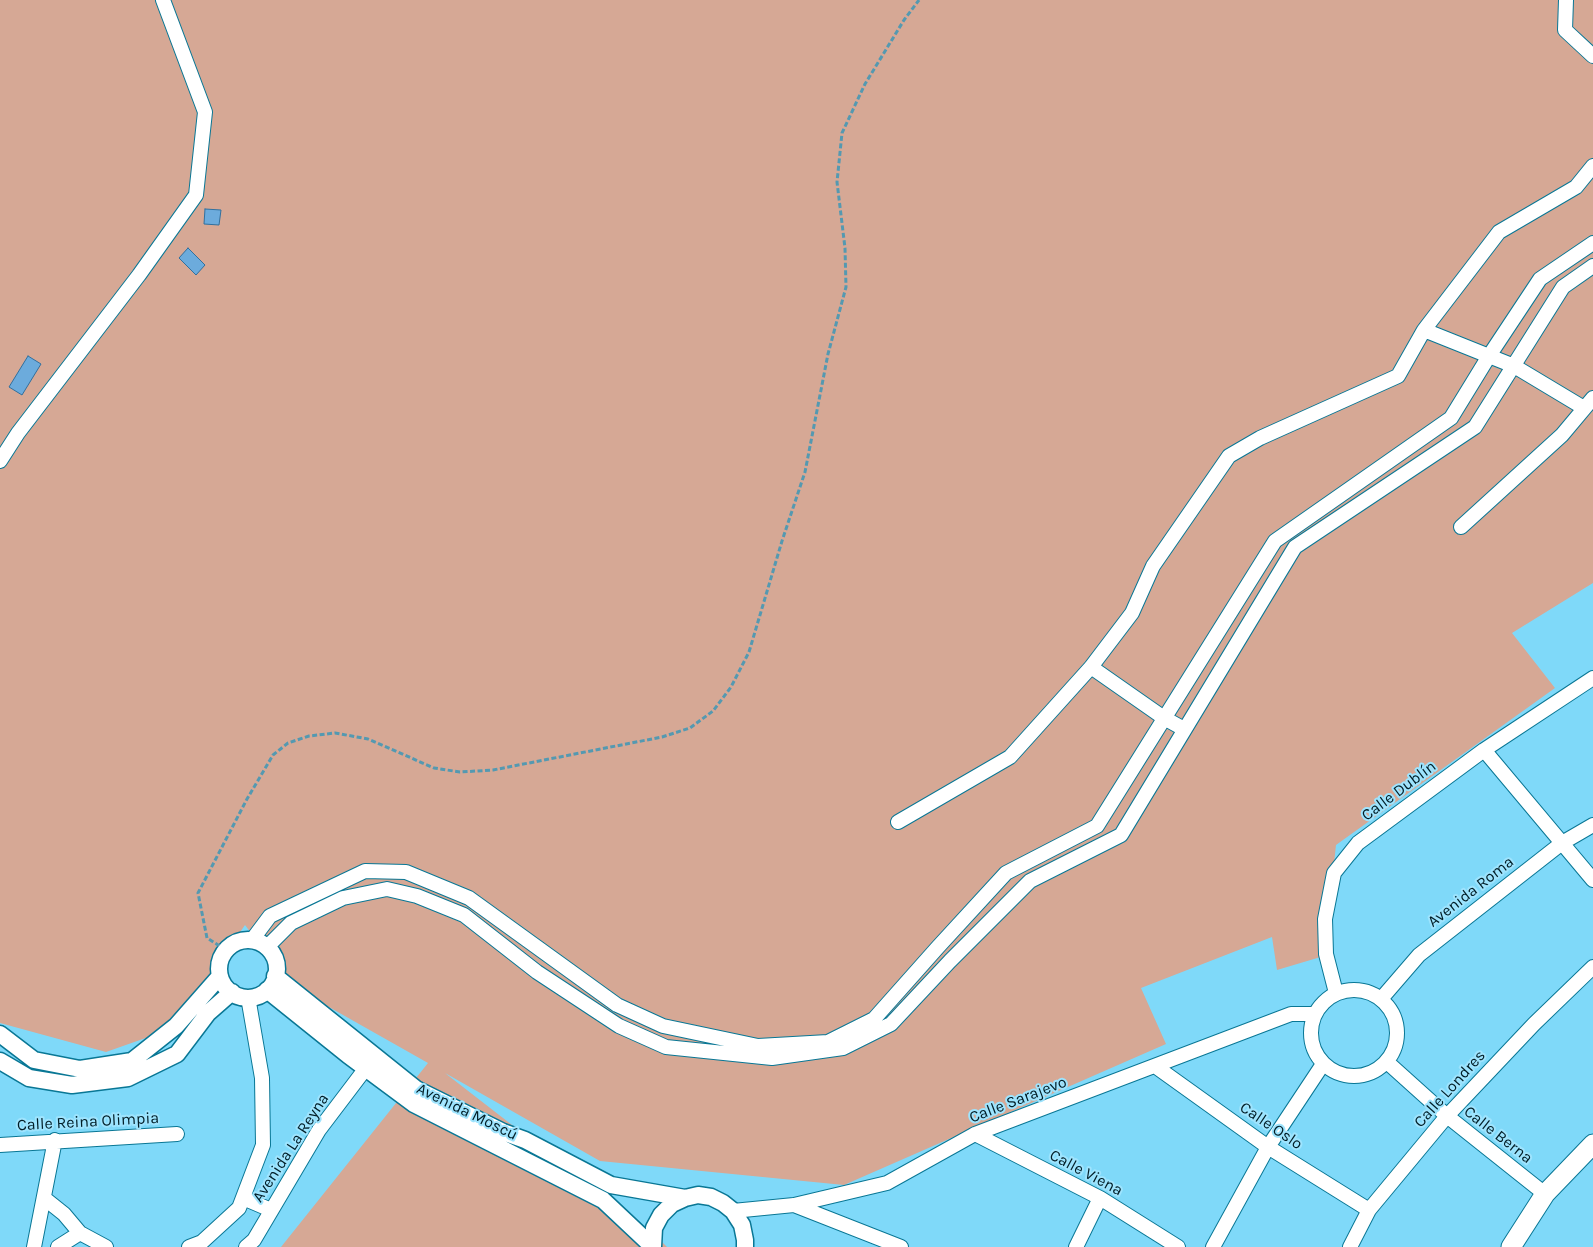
<!DOCTYPE html>
<html>
<head>
<meta charset="utf-8">
<style>
  body { margin:0 }
  canvas { display:block; background:#7fd9f9 }
</style>
</head>
<body>
<canvas width="1593" height="1247"></canvas>
<script>
const ctx = document.querySelector('canvas').getContext('2d');
ctx.lineJoin = 'round';
function fill(path, color) { ctx.fillStyle = color; ctx.fill(path, 'evenodd'); }
const shape = rows => new Path2D(rows.map(r => 'M' + r).join(''));
function stroke(path, color, width, dash) { ctx.strokeStyle = color; ctx.lineWidth = width; ctx.lineCap = dash ? 'butt' : 'round'; ctx.setLineDash(dash || []); ctx.stroke(path); }
function label(font, color, halo, rows, align = 'center') {
  ctx.font = font + ' Karla,sans-serif'; ctx.lineWidth = 4; ctx.setLineDash([]); ctx.textBaseline = 'middle'; ctx.strokeStyle = halo; ctx.fillStyle = color; for (const [text, x, y, turn = 0] of rows) {
    ctx.save(); ctx.translate(x, y); ctx.rotate((+turn || 0) * Math.PI / 180); ctx.textAlign = isNaN(turn) ? turn : align; if (halo) ctx.strokeText(text, 0, 0); ctx.fillText(text, 0, 0); ctx.restore();
  }
}
const green = shape([
  [0,0,1593,0,1593,583,1512,633,1555,688,1336,845,1324,956,1277,970,1272,937,1141,988,1166,1044,844,1185,600,1161,445,1073,659,1239,667,1247,281,1247,428,1063,290,985,245,925,174,1028,106,1052,0,1023]
]);
const building = shape([
  [205,209,221,210,219,225,204,224,205,209],
  [188,248,205,265,196,275,179,258,188,248],
  [28,356,41,364,22,395,9,387,28,356]
]);
const path = shape([
  [226,950,207,938,198,893,247,799,273,755,288,743,309,736,335,733,368,739,434,768,460,772,493,770,662,737,690,728,713,711,731,687,749,652,782,541,805,472,828,354,846,287,845,248,837,182,842,133,865,84,904,20,919,0]
]);
const minor = shape([
  [1566,0,1565,30,1593,56],
  [1424,330,1514,366,1584,408],
  [0,461,18,433,139,275,196,195,205,112,163,0],
  [1461,527,1562,435,1593,398],
  [1091,667,1164,718,1184,729],
  [1484,750,1593,880],
  [898,822,1010,757,1091,667,1132,613,1153,566,1229,456,1260,438,1398,376,1424,330,1499,232,1576,187,1593,166],
  [252,940,270,916,365,871,406,872,469,898,617,1005,663,1026,758,1046,828,1042,874,1019,938,947,1006,873,1097,826,1275,541,1451,418,1489,356,1540,279,1593,243],
  [267,947,291,923,343,898,387,889,417,896,464,915,537,972,619,1026,666,1047,772,1058,843,1048,891,1024,950,961,1030,881,1121,835,1295,547,1475,427,1563,287,1593,266],
  '1311 1033a43 43 0 1 1 86 0a43 43 0 1 1-86 0Z',
  [1336,993,1326,954,1325,919,1334,873,1358,843,1484,750,1593,678],
  [1381,999,1419,955,1562,843,1593,825],
  [1387,1062,1447,1116,1545,1194],
  [1155,1066,1268,1147,1369,1210],
  [975,1134,1100,1198,1178,1247],
  [0,1145,177,1134],
  [44,1198,64,1214,80,1233,106,1247],
  [243,1198,271,1210],
  [794,1205,901,1247],
  [733,1211,794,1205,887,1183,975,1134,1291,1014,1315,1014],
  [34,1247,55,1140],
  [58,1247,80,1233],
  [189,1247,202,1242,239,1208,263,1145,262,1078,248,997],
  [246,1247,254,1240,319,1130,366,1068],
  [1076,1247,1100,1198],
  [1213,1247,1268,1147,1323,1064],
  [1350,1247,1369,1210,1447,1116,1534,1024,1593,967]
]);
const tertiary = shape([
  '219 969a29 29 0 1 1 58 0a29 29 0 1 1-58 0Z',
  [275,976,416,1089,503,1132,525,1140,611,1185,685,1198],
  [267,990,348,1055,414,1104,603,1200,653,1247],
  [0,1034,34,1060,80,1069,132,1061,176,1026,220,976],
  [0,1061,29,1078,72,1085,128,1078,177,1054,208,1013,232,992],
  [653,1247,654,1228,661,1215,672,1204,685,1198,698,1195,711,1197,723,1203,733,1211,742,1225,745,1240,745,1247]
]);
const secondary = shape([
  [1511,1247,1545,1194,1593,1144]
]);
const streetNames = [
  ["Calle Dublín",1399,791,-37],
  ["Avenida Roma",1471,892,-38],
  ["Calle Londres",1450,1089,-48],
  ["Calle Sarajevo",1018,1100,-21],
  ["Avenida Moscú",467,1112,26],
  ["Calle Reina Olimpia",88,1122,-3],
  ["Calle Oslo",1271,1126,34],
  ["Calle Berna",1498,1135,38],
  ["Avenida La Reyna",291,1148,-57],
  ["Calle Viena",1086,1173,28]
];
fill(green, '#d6a895');
fill(building, '#6cabdc');
stroke(building, '#31709e', 1);
stroke(minor, '#097795', 16);
stroke(tertiary, '#097795', 19);
stroke(secondary, '#097795', 21);
stroke(path, '#5499b1', 3, [5, 2.5]);
stroke(minor, '#fff', 14);
stroke(tertiary, '#fff', 16);
stroke(secondary, '#fff', 19);
label('16px', '#011d26', '#9ee4fe', streetNames);
</script>
</body>
</html>
